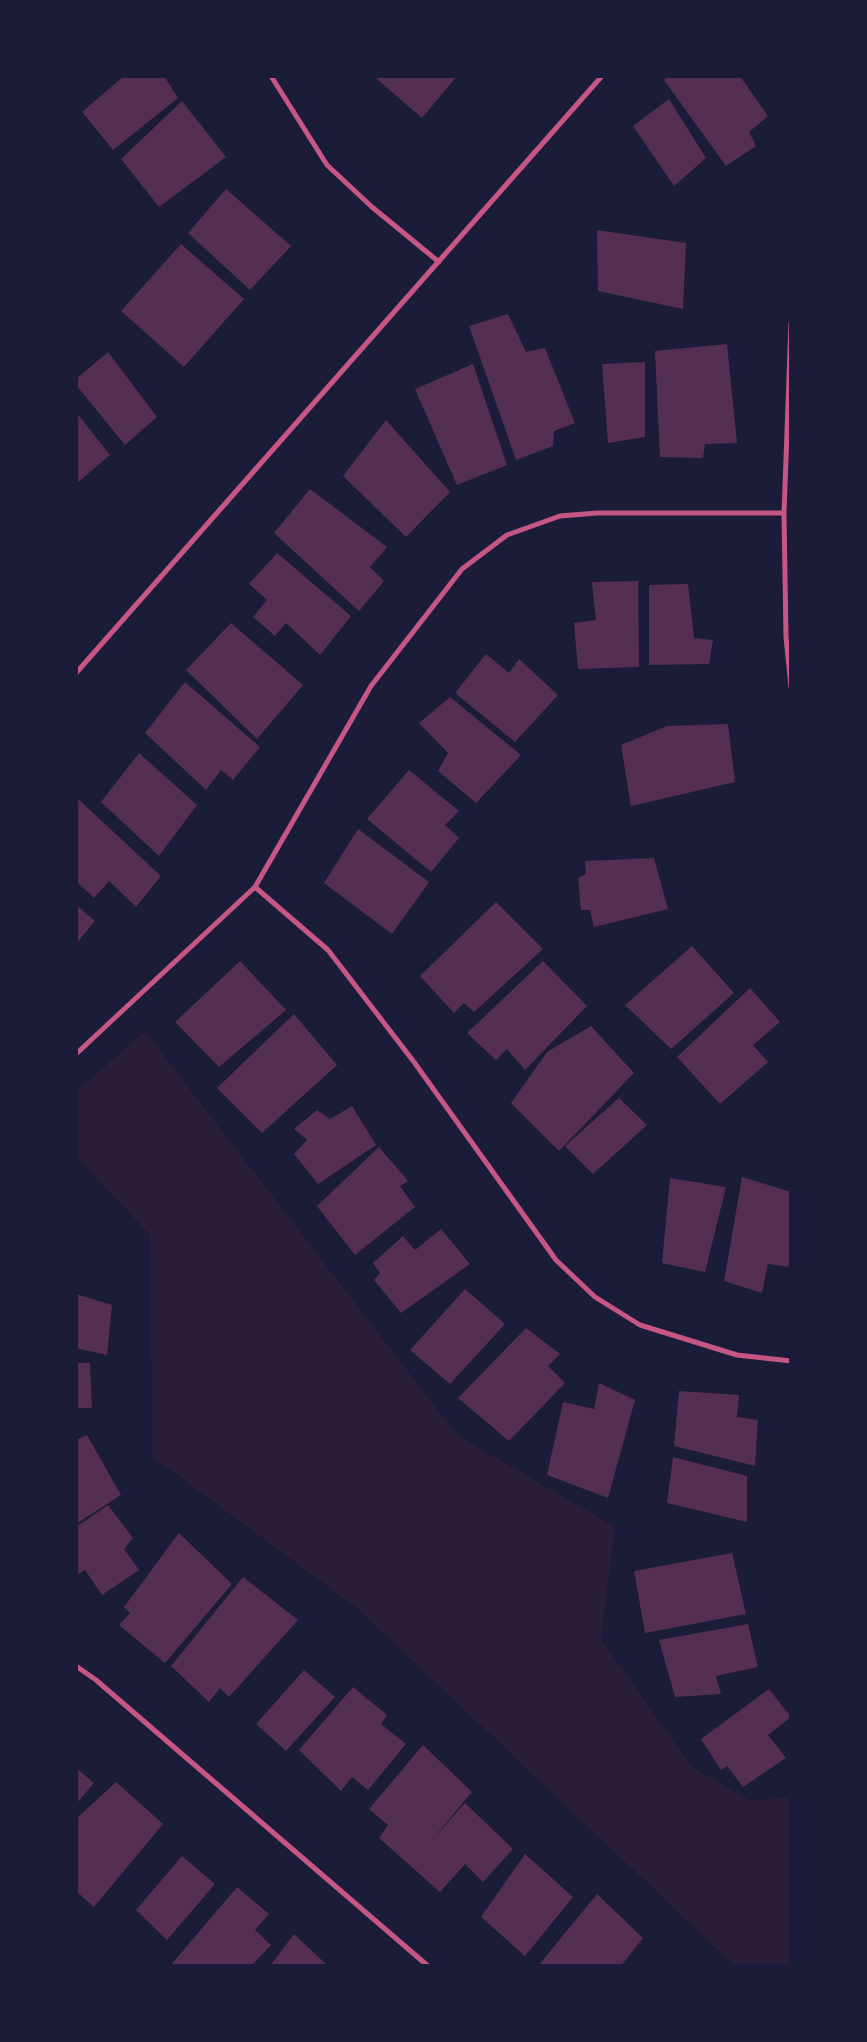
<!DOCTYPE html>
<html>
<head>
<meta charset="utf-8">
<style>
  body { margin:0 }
  #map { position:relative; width:867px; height:2042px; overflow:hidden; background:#1b1b3a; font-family:"Fira Sans Condensed",sans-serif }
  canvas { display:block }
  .frame { position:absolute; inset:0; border:78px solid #1b1b3a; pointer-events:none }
</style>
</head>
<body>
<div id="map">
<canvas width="867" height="2042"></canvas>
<div class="frame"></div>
</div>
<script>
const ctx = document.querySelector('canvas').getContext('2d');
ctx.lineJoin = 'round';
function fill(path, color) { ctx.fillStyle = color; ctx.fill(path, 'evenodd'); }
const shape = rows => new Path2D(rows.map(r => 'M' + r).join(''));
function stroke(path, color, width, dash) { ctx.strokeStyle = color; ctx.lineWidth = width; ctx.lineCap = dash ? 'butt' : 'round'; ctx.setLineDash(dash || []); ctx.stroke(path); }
const green = shape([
  [145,1031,457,1435,615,1527,601,1639,691,1766,751,1801,791,1797,791,1966,735,1966,358,1609,152,1456,150,1235,76,1156,76,1092]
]);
const building = shape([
  [124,76,164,76,178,98,113,150,82,112],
  [379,76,457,76,422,118,377,79],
  [669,76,740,76,768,116,749,132,756,146,726,166,664,80],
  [669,99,706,158,674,186,633,126],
  [182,101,226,157,159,207,121,159],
  [226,189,291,246,250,290,188,233],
  [597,230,686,243,683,309,598,291],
  [181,244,244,299,184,367,121,311],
  [508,314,526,352,545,348,575,423,554,431,553,446,516,460,469,326],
  [727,344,737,443,705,444,703,458,660,457,655,351],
  [108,352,157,417,125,445,76,385,76,379],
  [645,362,645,437,608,443,602,364],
  [473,364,507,465,457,485,415,389],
  [76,412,110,455,76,484],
  [386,420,450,492,406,537,343,476],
  [310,489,387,547,370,567,384,581,359,611,274,533],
  [277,553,351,616,320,655,286,623,275,636,253,617,267,600,249,584],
  [638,581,639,667,578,669,574,623,596,620,592,582],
  [688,584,694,638,713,640,709,664,649,665,649,585],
  [231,623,303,685,257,739,186,670],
  [486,654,509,673,519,659,558,695,515,742,455,693],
  [185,682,260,747,233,780,221,770,206,790,145,733],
  [450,697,521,755,476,803,438,771,448,753,419,723],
  [728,724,735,782,631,806,621,745,667,726],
  [139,753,197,805,159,856,101,802],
  [409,770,459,811,445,825,459,838,431,872,367,819],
  [76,797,161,876,136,907,109,881,94,898,76,881],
  [358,829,429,882,392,934,324,883],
  [654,858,668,909,594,927,590,910,581,910,578,878,586,874,585,861],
  [496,902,543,949,474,1012,464,1003,454,1013,420,976],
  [76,905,95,921,76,944],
  [692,946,734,993,671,1049,625,1005],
  [240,961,286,1010,219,1067,175,1022],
  [543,961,587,1006,525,1070,507,1049,496,1060,467,1033],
  [750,988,780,1022,753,1045,768,1062,720,1104,677,1057],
  [294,1014,337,1065,262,1133,217,1088],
  [591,1026,634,1073,559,1151,511,1103,547,1052],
  [619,1098,647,1125,593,1174,565,1146],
  [352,1106,376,1145,318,1184,294,1154,307,1140,294,1129,317,1110,330,1119],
  [379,1147,408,1181,400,1186,415,1207,355,1255,317,1206],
  [742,1177,791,1192,790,1267,768,1264,762,1293,724,1281],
  [670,1178,726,1187,705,1272,662,1263],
  [441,1229,470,1264,401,1313,374,1280,380,1273,373,1263,403,1236,415,1250],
  [465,1289,505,1324,450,1384,410,1350],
  [76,1294,112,1305,107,1355,76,1348],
  [526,1328,560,1354,548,1366,565,1383,509,1441,458,1398],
  [76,1363,90,1363,92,1408,76,1408],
  [599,1383,635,1400,608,1498,547,1475,563,1402,594,1409],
  [679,1391,739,1395,737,1417,758,1420,755,1466,674,1446],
  [87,1435,121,1495,76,1524,76,1440],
  [673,1457,747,1476,747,1522,667,1503],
  [108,1505,133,1538,124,1549,139,1570,102,1595,85,1570,76,1575,76,1527],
  [179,1533,232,1584,165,1663,119,1625,130,1613,124,1607],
  [732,1553,746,1614,645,1633,634,1571],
  [243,1577,298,1620,229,1697,220,1688,209,1702,171,1666],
  [748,1624,758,1667,716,1676,721,1694,675,1697,659,1640],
  [304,1670,335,1697,286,1751,256,1724],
  [353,1687,387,1715,381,1724,406,1744,368,1790,352,1777,341,1791,299,1750],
  [769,1689,791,1717,768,1735,786,1758,743,1787,727,1766,721,1770,701,1739],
  [423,1745,472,1792,430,1842,465,1803,513,1849,483,1882,465,1864,440,1892,379,1838,388,1825,369,1809],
  [76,1768,94,1783,76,1804],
  [116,1782,163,1824,94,1907,76,1891,76,1819],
  [525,1854,573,1897,525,1956,481,1917],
  [182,1856,215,1884,167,1940,136,1910],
  [237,1887,269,1914,255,1930,271,1945,251,1966,170,1966],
  [597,1894,643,1938,621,1966,538,1966],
  [294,1934,328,1966,270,1966]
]);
const minor = shape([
  [271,76,327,165,372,207,439,262],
  [791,323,784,513,786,637,791,687],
  [76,673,602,76],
  [255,887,328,950,414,1062,556,1260,595,1297,640,1325,737,1355,791,1361],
  [76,1054,255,887,371,686,462,569,507,535,560,516,597,513,784,513],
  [76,1666,96,1680,428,1966]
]);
fill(green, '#2a1e3b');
fill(building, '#542f53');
stroke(minor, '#c65784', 5);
</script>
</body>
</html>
